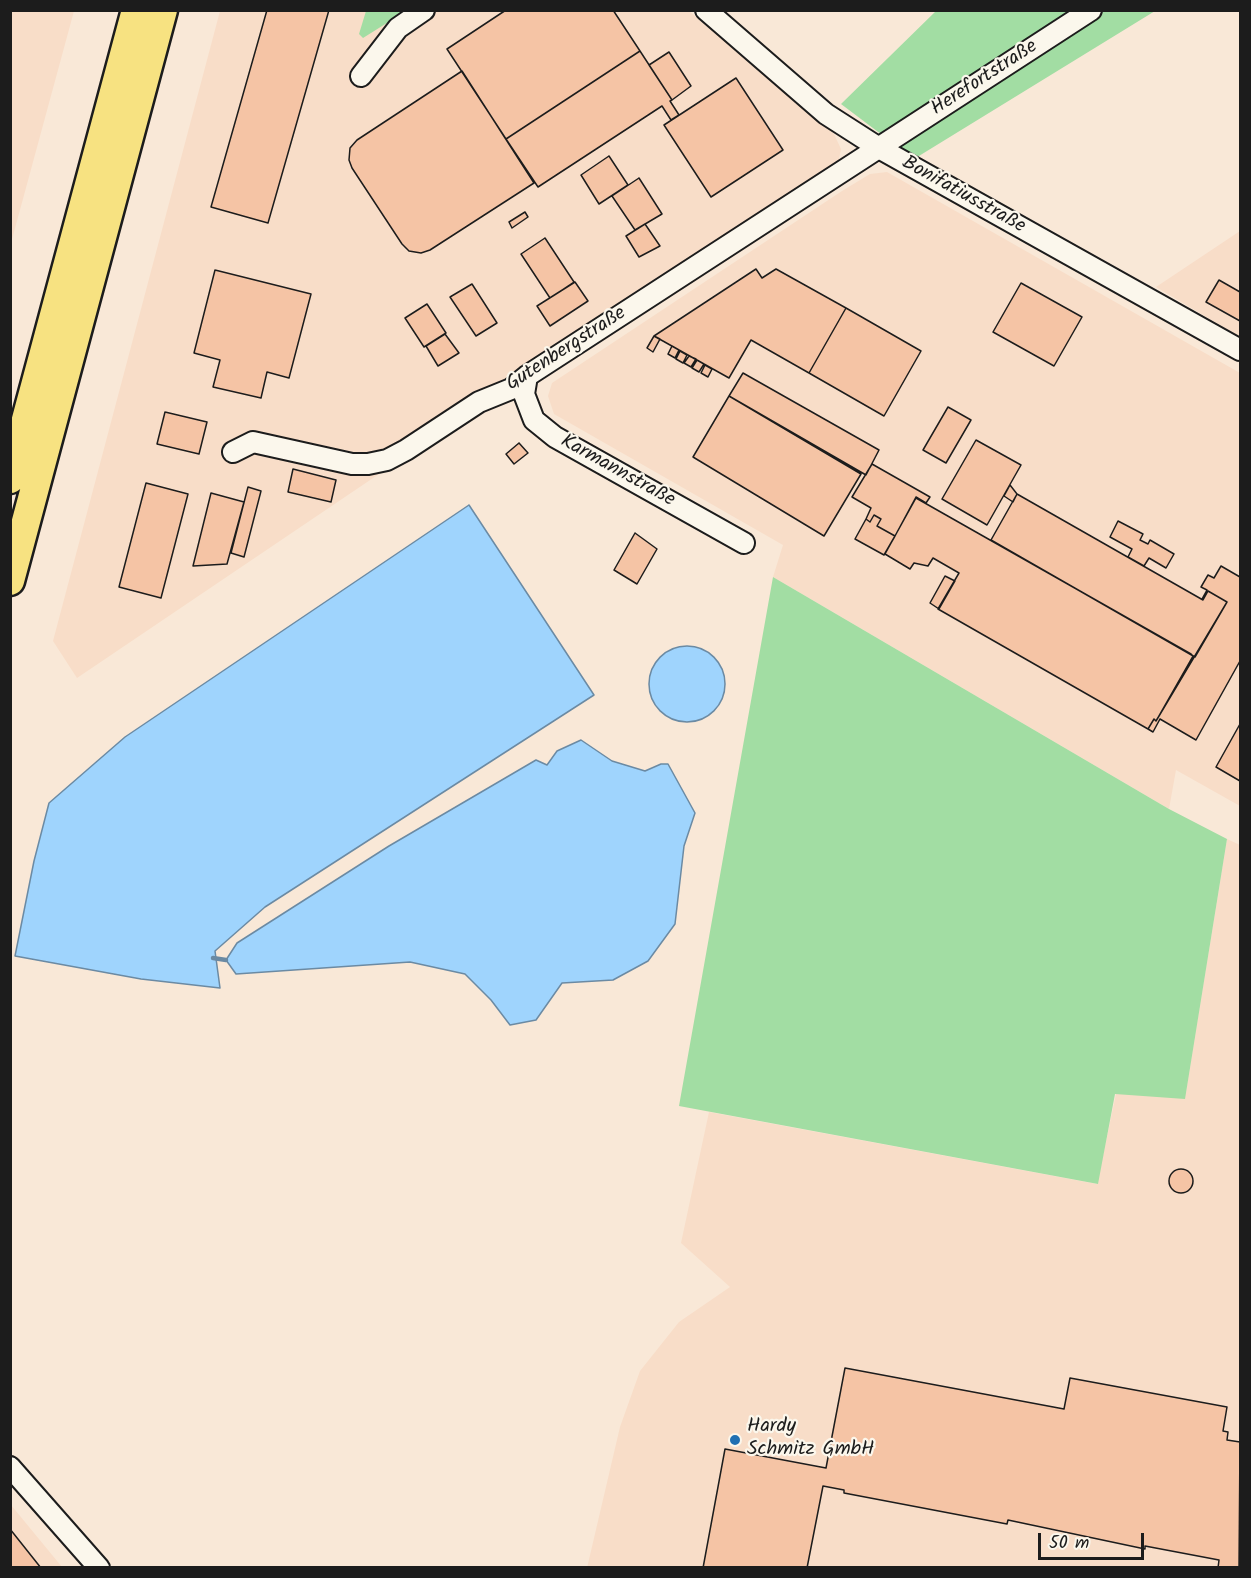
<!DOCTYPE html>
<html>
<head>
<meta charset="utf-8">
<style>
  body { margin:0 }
  #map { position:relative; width:1251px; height:1578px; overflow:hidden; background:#f9e8d7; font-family:Kalam,sans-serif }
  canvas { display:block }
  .frame { position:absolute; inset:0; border:12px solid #1c1c1c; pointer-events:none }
  .scale { position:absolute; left:1038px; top:1533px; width:106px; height:27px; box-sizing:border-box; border:3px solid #1c1c1c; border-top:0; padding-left:8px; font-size:18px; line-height:21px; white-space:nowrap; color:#1c1c1c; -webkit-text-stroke:4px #fbf7ec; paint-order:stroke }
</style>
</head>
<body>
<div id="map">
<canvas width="1251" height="1578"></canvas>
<div class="frame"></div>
<div class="scale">50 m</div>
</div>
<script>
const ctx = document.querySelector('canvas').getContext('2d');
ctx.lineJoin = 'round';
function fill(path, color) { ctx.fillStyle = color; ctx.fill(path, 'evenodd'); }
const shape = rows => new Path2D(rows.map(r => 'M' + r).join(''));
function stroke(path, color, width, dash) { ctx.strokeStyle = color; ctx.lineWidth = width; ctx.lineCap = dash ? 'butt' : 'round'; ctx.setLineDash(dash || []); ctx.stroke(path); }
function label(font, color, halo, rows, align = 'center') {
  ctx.font = font + ' Kalam,sans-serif'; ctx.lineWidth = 4.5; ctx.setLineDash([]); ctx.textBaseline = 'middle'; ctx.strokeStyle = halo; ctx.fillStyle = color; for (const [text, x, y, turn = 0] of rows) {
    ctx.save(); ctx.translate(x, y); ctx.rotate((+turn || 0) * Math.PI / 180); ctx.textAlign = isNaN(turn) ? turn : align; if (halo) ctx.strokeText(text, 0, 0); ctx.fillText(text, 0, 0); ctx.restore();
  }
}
const built = shape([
  [11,10,74,11,11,243,10,11],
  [220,11,689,11,834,134,841,149,838,164,77,678,53,641],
  [887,172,1240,373,1240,806,1176,770,1169,809,773,577,783,545,554,414,548,396,552,383,842,191,870,174],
  [1240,231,1240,337,1156,287],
  [1227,839,1240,845,1240,1567,587,1568,620,1427,640,1371,679,1322,730,1287,681,1243,709,1112,1097,1184,1116,1094,1186,1092],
  [11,1505,62,1567,11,1567]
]);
const green = shape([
  [366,11,366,10,406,11,363,38,359,34],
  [936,11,1155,11,914,159,841,104],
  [773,577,1169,809,1227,839,1185,1099,1115,1094,1098,1184,679,1106]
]);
const water = shape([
  [469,505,594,695,265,907,215,951,220,988,141,979,15,956,34,861,49,803,125,737,469,505],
  '649 684a38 38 0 1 1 76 0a38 38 0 1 1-76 0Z',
  [581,740,612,761,645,771,661,764,668,764,695,813,684,846,675,924,648,961,613,980,562,983,536,1020,510,1025,491,1000,465,974,410,962,236,974,226,960,237,943,389,846,536,760,547,765,557,751,581,740]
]);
const stream = shape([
  [213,958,226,960]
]);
const building = shape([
  [267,10,329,10,268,223,211,207,267,10],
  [506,10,613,10,640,51,506,139,447,49,506,10],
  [640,51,672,100,670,101,679,115,671,120,662,106,538,187,506,139,640,51],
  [669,52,691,86,672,100,649,65,669,52],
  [462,71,534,183,430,250,421,253,409,251,402,244,352,168,349,160,350,148,357,140,462,71],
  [736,78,783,150,711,197,664,125,736,78],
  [609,156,628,185,599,204,581,175,609,156],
  [639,178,662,214,635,230,612,196,639,178],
  [525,212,528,217,512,228,509,222,525,212],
  [645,224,660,246,639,257,626,236,645,224],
  [545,238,574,282,550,298,521,254,545,238],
  [756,269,762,278,776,269,846,308,809,373,751,340,729,378,654,336,756,269],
  [215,270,311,294,289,378,267,372,261,398,213,387,220,360,194,353,215,270],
  [1219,280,1240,292,1240,321,1206,302,1219,280],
  [575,282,588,301,550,326,537,306,575,282],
  [1021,283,1082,317,1054,366,993,332,1021,283],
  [472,284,497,323,476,336,450,297,472,284],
  [427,304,446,333,424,347,405,318,427,304],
  [846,308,921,351,884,416,809,373,846,308],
  [445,334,459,353,438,366,426,346,445,334],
  [654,336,660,339,653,352,647,348,654,336],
  [672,346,679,350,675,358,668,354,672,346],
  [680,351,687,355,683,363,676,359,680,351],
  [689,356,696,359,691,367,684,363,689,356],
  [697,360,704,364,699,372,692,368,697,360],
  [705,365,712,369,708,377,701,373,705,365],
  [743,373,879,450,866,475,729,396,743,373],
  [729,396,861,474,824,536,693,457,729,396],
  [948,407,971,420,946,463,923,450,948,407],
  [165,412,207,422,199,454,157,444,165,412],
  [976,440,1021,465,987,525,942,499,976,440],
  [519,443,528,453,514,464,506,454,519,443],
  [872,464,930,497,926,503,916,497,895,536,877,526,881,519,874,515,870,522,866,519,871,508,852,497,872,464],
  [293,469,336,480,331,502,288,492,293,469],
  [146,483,188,494,161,598,119,587,146,483],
  [1010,485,1017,494,1013,502,1004,496,1010,485],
  [248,487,261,491,244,557,231,553,248,487],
  [211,493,244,502,227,564,193,566,211,493],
  [1017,494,1203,600,1208,591,1227,602,1195,657,991,540,1017,494],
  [916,498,1191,654,1193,656,1156,721,1154,719,1148,729,938,609,959,573,933,558,928,566,914,563,910,569,885,554,916,498],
  [874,515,881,519,877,526,895,536,884,555,855,539,866,519,870,522,874,515],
  [1118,521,1143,534,1140,540,1148,544,1150,540,1174,554,1166,568,1149,558,1144,566,1128,557,1132,549,1110,537,1118,521],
  [635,533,657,549,637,584,614,570,635,533],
  [1221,566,1240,577,1240,661,1196,740,1160,719,1153,732,1148,729,1154,719,1156,721,1227,602,1208,591,1202,599,1207,590,1201,587,1208,575,1214,578,1221,566],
  [945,576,955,581,939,609,930,603,945,576],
  [1240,724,1240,781,1216,767,1240,724],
  '1169 1181a12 12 0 1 1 24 0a12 12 0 1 1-24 0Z',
  [845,1368,1064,1409,1070,1378,1227,1407,1223,1431,1228,1432,1227,1440,1240,1442,1239,1568,1218,1568,1219,1560,1145,1546,1145,1549,1008,1520,1007,1524,844,1493,844,1490,823,1486,807,1568,703,1568,725,1449,826,1468,845,1368],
  [10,1529,41,1568,10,1568,10,1529]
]);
const minor = shape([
  [706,10,826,114,879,148,1240,350],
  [361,76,398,28,424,10],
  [527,376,524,394,534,420,555,437,744,543],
  [233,452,253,442,352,464,368,464,387,460,406,450,479,402,511,389,527,376,1091,10],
  [10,1467,99,1568]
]);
const highway = shape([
  [10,479,136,10],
  [10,581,163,10]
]);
const markers = [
  [735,1440,6,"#1f6fb2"]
];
const streetNames = [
  ["Herefortstraße",985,79,-33],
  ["Bonifatiusstraße",963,196,29],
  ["Gutenbergstraße",567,350,-33],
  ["Karmannstraße",617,472,29]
];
const poiNames = [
  ["Hardy",747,1428],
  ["Schmitz GmbH",747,1451]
];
fill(built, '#f8ddc8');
fill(green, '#a2dda3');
fill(water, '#9fd4fd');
stroke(water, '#6b8aa3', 1.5);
stroke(stream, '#6b8aa3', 4.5);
fill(building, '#f5c4a5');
stroke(building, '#1c1c1c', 1.5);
stroke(minor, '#1c1c1c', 24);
stroke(highway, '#1c1c1c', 33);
stroke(minor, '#fbf7ec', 20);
stroke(highway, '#f7e281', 28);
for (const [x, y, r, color] of markers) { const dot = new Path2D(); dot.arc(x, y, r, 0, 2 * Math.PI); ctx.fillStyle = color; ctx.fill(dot); stroke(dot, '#fbf7ec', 2); }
label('20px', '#1c1c1c', '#fbf7ec', streetNames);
label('20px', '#1c1c1c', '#fbf7ec', poiNames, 'left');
</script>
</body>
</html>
